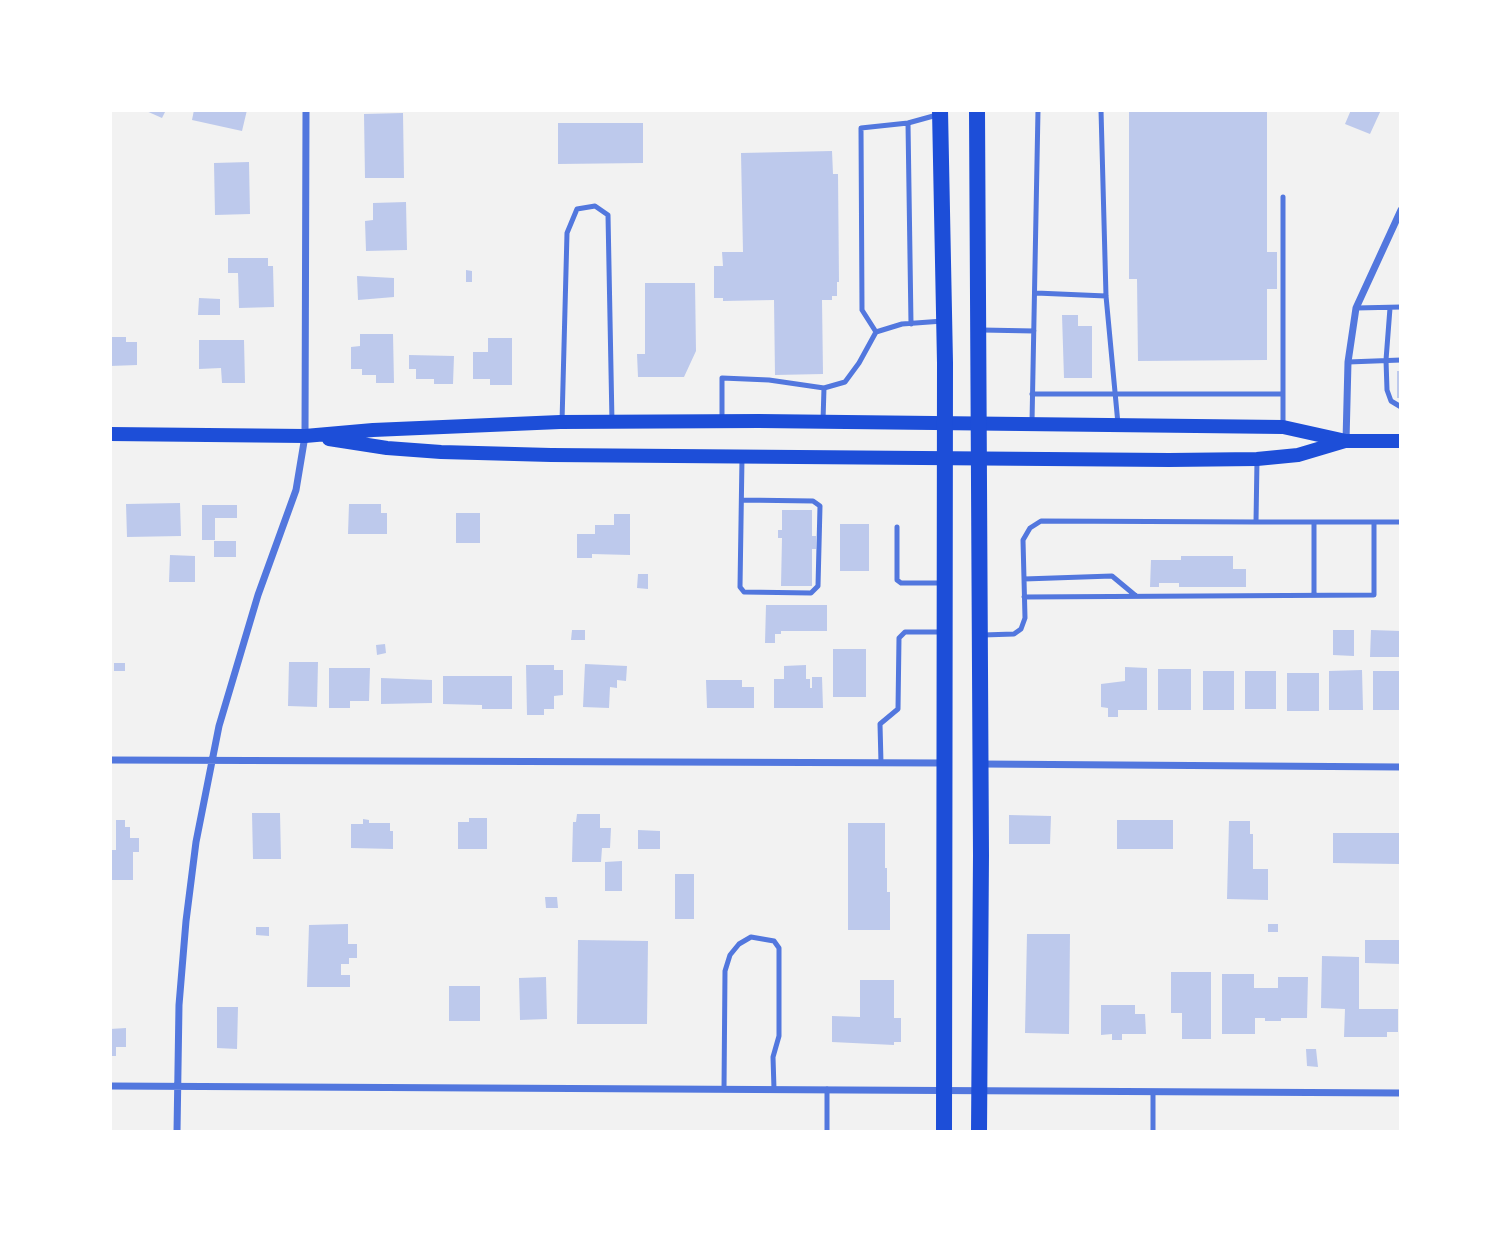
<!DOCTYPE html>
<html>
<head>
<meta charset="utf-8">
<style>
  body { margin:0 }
  #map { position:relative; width:1511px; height:1242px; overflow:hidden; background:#f2f2f2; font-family:"Public Sans",sans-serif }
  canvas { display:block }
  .frame { position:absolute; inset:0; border:112px solid #fff; pointer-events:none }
</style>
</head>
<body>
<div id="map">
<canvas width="1511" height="1242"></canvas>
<div class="frame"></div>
</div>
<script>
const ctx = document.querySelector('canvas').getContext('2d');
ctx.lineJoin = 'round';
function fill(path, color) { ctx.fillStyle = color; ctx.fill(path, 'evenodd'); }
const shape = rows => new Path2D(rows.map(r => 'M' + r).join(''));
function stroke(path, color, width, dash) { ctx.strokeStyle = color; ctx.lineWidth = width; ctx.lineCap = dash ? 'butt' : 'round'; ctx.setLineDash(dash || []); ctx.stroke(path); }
const building = shape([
  [144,110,166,110,162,118],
  [194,110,247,110,242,131,192,120],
  [1129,110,1267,110,1267,252,1277,252,1277,289,1267,289,1267,360,1138,361,1137,279,1129,279],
  [1351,110,1381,110,1370,134,1345,124],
  [403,113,404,178,365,178,364,114],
  [558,123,643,123,643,163,558,164],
  [832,151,833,174,838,174,839,282,837,282,837,296,832,296,832,300,822,300,823,374,775,375,774,300,723,301,723,298,714,298,714,266,723,266,722,252,743,252,741,153],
  [249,162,250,214,215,215,214,163],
  [406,202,407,250,366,251,365,221,373,220,373,203],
  [228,258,268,258,268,266,273,266,274,307,239,308,238,273,228,273],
  [466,270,472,271,472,282,466,282],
  [357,276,394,278,394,297,358,300],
  [645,283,695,283,696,351,684,377,638,377,637,354,645,354],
  [199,298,220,299,220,315,198,315],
  [1062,315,1078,315,1078,326,1092,326,1092,378,1064,378],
  [360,334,393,334,394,383,376,383,376,375,362,375,362,369,351,369,351,347,360,346],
  [110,337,126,337,126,342,137,342,137,365,110,366],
  [488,338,512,338,512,385,490,385,490,379,473,379,473,352,488,352],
  [199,340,244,340,245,383,222,383,221,368,199,369],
  [409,355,454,356,453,384,434,384,434,379,416,379,416,369,409,369],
  [1397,371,1401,371,1401,398,1397,398],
  [180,503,181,536,127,537,126,504],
  [349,504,381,504,381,513,387,513,387,534,348,534],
  [202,505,237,505,237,518,215,518,215,540,202,540],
  [782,510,812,510,812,536,816,536,816,549,812,549,812,586,781,586,782,538,778,538,778,530,782,530],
  [456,513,480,513,480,543,456,543],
  [614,514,630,514,630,555,592,554,592,558,577,558,577,534,595,534,595,525,614,525],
  [840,524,869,524,869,571,840,571],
  [214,541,236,541,236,557,214,557],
  [170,555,195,556,195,582,169,582],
  [1181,556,1233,556,1233,569,1246,569,1246,587,1179,587,1179,583,1159,583,1159,587,1150,587,1151,560,1181,560],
  [638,574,648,574,648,589,637,588],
  [766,605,827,605,827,631,781,631,781,634,775,634,775,643,765,643],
  [572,630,585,630,585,640,571,640],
  [1333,630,1354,630,1354,656,1333,655],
  [1371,630,1401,631,1401,657,1370,657],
  [385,644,386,653,377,655,376,645],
  [833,649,866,649,866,697,833,697],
  [289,662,318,662,317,707,288,706],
  [114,663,125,663,125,671,114,671],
  [585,664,627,666,626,681,617,680,617,688,610,687,609,708,583,707],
  [526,665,554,665,554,670,563,670,563,695,554,696,554,709,544,709,544,715,527,715],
  [806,665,806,679,810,679,810,688,812,688,812,677,822,677,823,708,774,708,774,679,784,679,784,666],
  [1125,667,1147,668,1147,710,1118,710,1118,717,1108,717,1108,708,1101,707,1101,684,1125,681],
  [329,668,370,668,369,701,350,701,350,708,329,708],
  [1158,669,1191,669,1191,710,1158,710],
  [1362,670,1363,710,1329,710,1329,671],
  [1203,671,1234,671,1234,710,1203,710],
  [1245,671,1276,671,1276,709,1245,709],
  [1373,671,1401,671,1401,710,1373,710],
  [1287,673,1319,673,1319,711,1287,711],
  [443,676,512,676,512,709,482,709,482,705,443,704],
  [381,678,432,680,432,703,381,704],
  [706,680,742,680,742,687,754,687,754,708,707,708],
  [252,813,280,813,281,859,253,859],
  [577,814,600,814,600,828,611,828,610,848,602,848,601,862,572,862,573,822,576,822],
  [1009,815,1051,816,1050,844,1009,844],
  [469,818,487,818,487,849,458,849,458,822,469,822],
  [363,819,369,820,369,823,390,823,390,831,393,831,393,849,351,848,351,824,363,824],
  [116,820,125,820,125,827,130,827,130,838,139,838,139,852,133,852,133,880,110,880,110,850,116,850],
  [1117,820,1173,820,1173,849,1117,849],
  [1229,821,1250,821,1250,834,1253,834,1253,869,1268,869,1268,900,1227,899],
  [848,823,885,823,885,868,887,868,887,892,890,892,890,930,848,930],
  [638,830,660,831,660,849,638,849],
  [1333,833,1399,833,1399,864,1333,863],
  [622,861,622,891,605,891,605,862],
  [675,874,694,874,694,919,675,919],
  [545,897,557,897,558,908,546,908],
  [348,924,348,944,357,944,357,958,349,958,349,964,341,964,341,975,350,975,350,987,307,987,309,925],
  [1268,924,1278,924,1278,932,1268,932],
  [256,927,269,927,269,936,256,935],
  [1027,934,1070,934,1069,1034,1025,1033],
  [578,940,648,941,647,1024,577,1024],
  [1365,940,1401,940,1401,964,1365,963],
  [1322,956,1359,957,1359,1009,1398,1009,1398,1032,1387,1032,1387,1037,1344,1037,1345,1009,1321,1008],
  [1171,972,1211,972,1211,1039,1182,1039,1182,1013,1171,1013],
  [1222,974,1254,974,1254,988,1278,988,1278,977,1308,977,1307,1018,1281,1018,1281,1021,1265,1021,1265,1018,1255,1018,1255,1034,1222,1034],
  [546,977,547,1019,520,1020,519,978],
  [860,980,894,980,894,1018,901,1018,901,1042,894,1042,894,1045,832,1042,832,1016,860,1017],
  [449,986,480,986,480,1021,449,1021],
  [1101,1005,1135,1005,1135,1014,1145,1014,1146,1034,1122,1034,1122,1040,1112,1040,1112,1034,1101,1035],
  [217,1007,238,1007,237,1049,217,1048],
  [126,1028,126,1047,116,1047,116,1056,110,1056,110,1029],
  [1306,1049,1316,1049,1318,1067,1307,1066]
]);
const service = shape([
  [1101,110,1106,296,1118,424],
  [908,123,911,324],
  [1036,293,1106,296],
  [1356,308,1401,307],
  [1390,308,1386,360,1387,390,1391,401,1401,407],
  [982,330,1034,331],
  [876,332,862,310,861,128,908,123,937,115],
  [1348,362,1401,360],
  [1032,394,1282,394],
  [722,419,722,378,769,380,824,388],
  [823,421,824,388,845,382,859,363,876,332,902,324,943,321],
  [562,422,567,233,577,209,595,206,608,215,612,422],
  [1032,422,1038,110],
  [1283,427,1283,197],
  [1257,460,1256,522,1401,522],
  [742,500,813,501,820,506,818,586,811,593,744,592,740,587,742,458],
  [1314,522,1314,595],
  [897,527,897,580,901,583,941,583],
  [1024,579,1112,576,1136,596],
  [1024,597,1374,595,1374,523],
  [983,635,1014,634,1021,629,1025,618,1023,540,1030,528,1041,521,1256,522],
  [881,763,880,724,898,709,899,638,905,632,942,632],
  [724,1089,725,971,730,955,739,944,751,937,774,941,779,948,779,1036,773,1057,774,1089],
  [1153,1092,1153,1132],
  [827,1132,827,1089]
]);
const minor = shape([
  [1346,441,1348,362,1356,308,1401,210],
  [110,760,944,763],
  [981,764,1401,767],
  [110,1086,1401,1093],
  [177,1132,179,1005,186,921,196,842,219,726,258,595,296,490,305,436,306,110]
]);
const secondary = shape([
  [110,434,305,436,373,430,560,422,759,421,1283,427,1346,441,1401,441],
  [329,439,387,448,441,452,551,455,1169,460,1257,459,1298,455,1345,441]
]);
const primary = shape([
  [940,110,945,363,944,1132],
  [977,110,981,855,979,1132]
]);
fill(building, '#bdc9ec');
stroke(service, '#5277de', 5);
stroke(minor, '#5277de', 7);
stroke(secondary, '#1d4ed8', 14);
stroke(primary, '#1d4ed8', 16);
</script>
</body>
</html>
